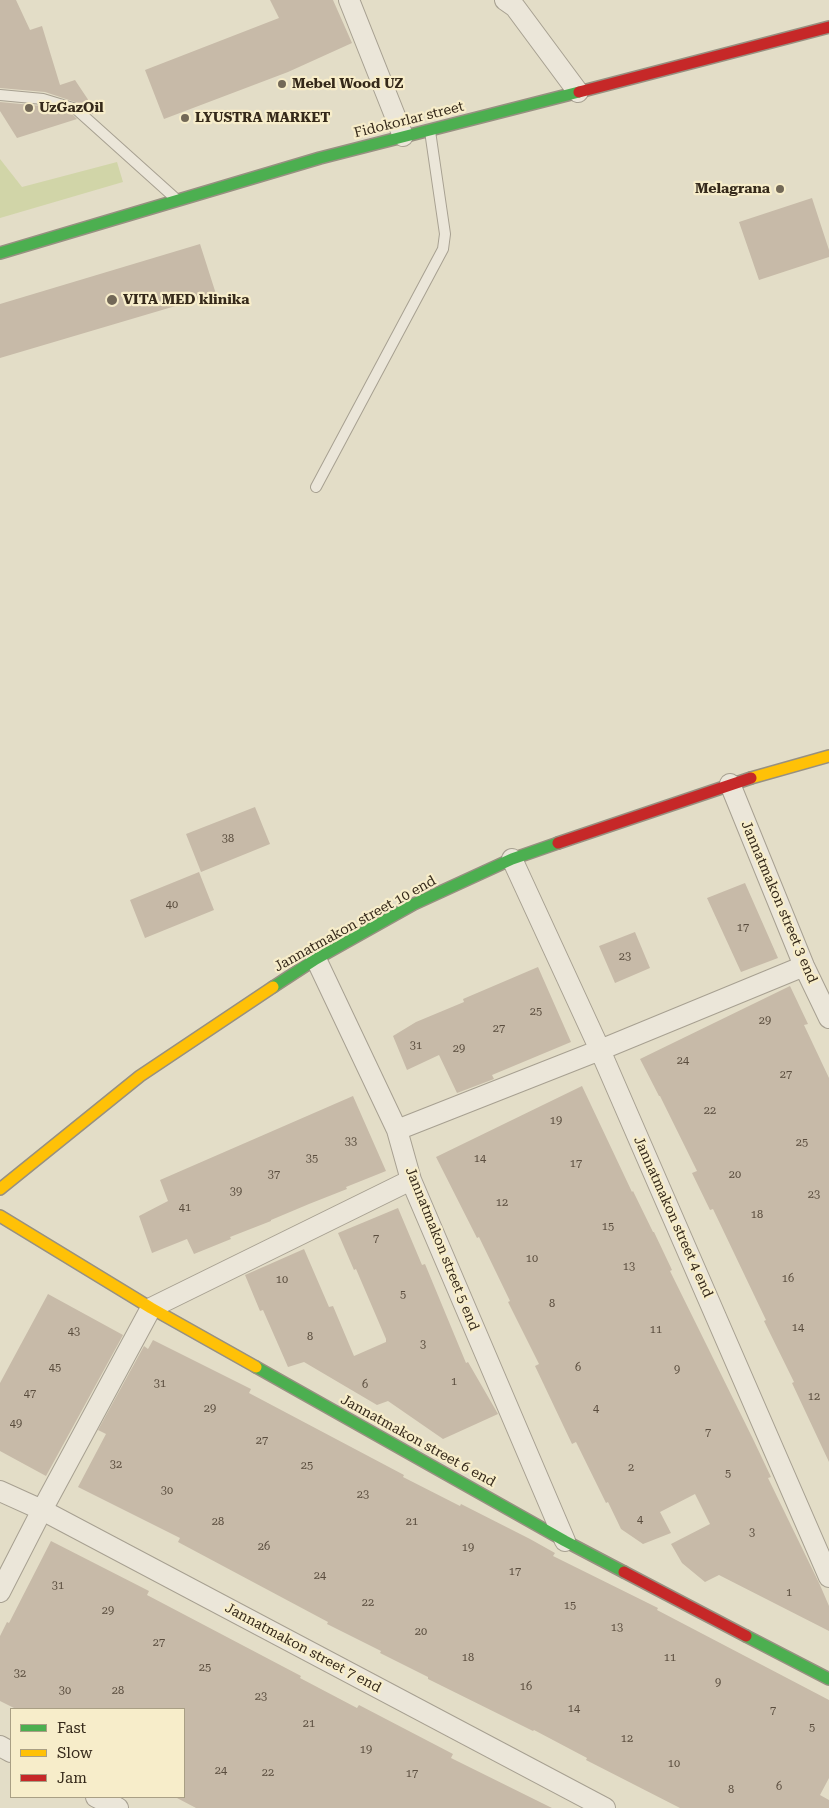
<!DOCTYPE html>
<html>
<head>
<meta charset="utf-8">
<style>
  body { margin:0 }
  #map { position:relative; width:829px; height:1808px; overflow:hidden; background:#e3ddc7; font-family:"Roboto Serif",serif }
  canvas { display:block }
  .legend { position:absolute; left:10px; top:1708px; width:175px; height:90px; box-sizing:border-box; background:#f7edca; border:1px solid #a99f84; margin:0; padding:6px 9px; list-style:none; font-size:15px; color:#35291a }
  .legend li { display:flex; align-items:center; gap:10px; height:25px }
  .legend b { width:25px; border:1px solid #a99f84 }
</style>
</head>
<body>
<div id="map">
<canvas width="829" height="1808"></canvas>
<ul class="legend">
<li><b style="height:6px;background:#4caf50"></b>Fast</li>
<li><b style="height:6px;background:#ffc107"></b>Slow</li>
<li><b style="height:6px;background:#c62828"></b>Jam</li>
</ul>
</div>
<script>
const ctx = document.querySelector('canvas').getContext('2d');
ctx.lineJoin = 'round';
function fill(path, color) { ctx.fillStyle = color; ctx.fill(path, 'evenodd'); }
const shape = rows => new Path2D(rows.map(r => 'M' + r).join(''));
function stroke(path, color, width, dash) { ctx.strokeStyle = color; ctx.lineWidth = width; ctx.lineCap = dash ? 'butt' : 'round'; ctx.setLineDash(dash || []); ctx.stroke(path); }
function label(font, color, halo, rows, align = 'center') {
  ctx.font = font + ' "Roboto Serif",serif'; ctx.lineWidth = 4.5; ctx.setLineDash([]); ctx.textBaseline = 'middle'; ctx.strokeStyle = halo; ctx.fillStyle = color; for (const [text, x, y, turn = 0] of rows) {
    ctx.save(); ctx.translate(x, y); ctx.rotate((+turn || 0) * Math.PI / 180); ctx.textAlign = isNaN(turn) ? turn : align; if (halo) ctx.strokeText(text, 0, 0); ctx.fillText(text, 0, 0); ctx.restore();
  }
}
const green = shape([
  [0,159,22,187,117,162,123,182,0,218]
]);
const building = shape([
  [0,0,16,0,30,30,42,26,60,85,75,80,97,113,92,114,78,103,45,92,0,88],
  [270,0,333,0,352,43,288,72,164,119,145,70,279,18],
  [0,102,42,106,73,115,77,119,17,138,0,111],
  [812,198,829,250,829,257,759,280,739,222],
  [200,244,216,294,0,358,0,304],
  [255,807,270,844,201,872,186,834],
  [199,872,214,910,145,938,130,900],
  [745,883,778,958,741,972,707,898],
  [635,932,650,968,615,983,599,946],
  [538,967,571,1042,492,1075,494,1079,457,1093,439,1055,407,1070,393,1036,416,1022,464,1002,463,999],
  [790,986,808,1024,804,1025,829,1078,829,1462,792,1383,794,1382,764,1321,766,1320,713,1209,710,1210,692,1173,697,1171,660,1096,659,1096,640,1059],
  [582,1086,632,1192,633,1191,653,1232,654,1232,672,1270,670,1271,753,1439,771,1477,768,1478,820,1585,829,1606,829,1631,719,1575,705,1582,682,1563,671,1544,710,1524,695,1494,660,1512,671,1533,643,1544,621,1529,608,1502,606,1503,576,1442,572,1444,535,1366,539,1364,508,1302,510,1301,479,1237,477,1238,436,1157],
  [353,1096,386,1171,346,1187,347,1189,309,1204,271,1220,271,1221,230,1237,231,1239,194,1254,187,1239,152,1253,139,1216,168,1201,160,1180],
  [398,1208,422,1265,425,1264,466,1363,468,1362,498,1414,443,1439,388,1401,377,1405,304,1362,288,1367,263,1310,260,1311,245,1275,304,1249,329,1307,333,1306,354,1356,386,1342,386,1339,356,1269,354,1270,338,1233],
  [48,1294,123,1335,46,1476,0,1451,0,1383],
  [153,1340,251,1389,249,1393,404,1475,403,1477,460,1506,461,1504,530,1539,555,1553,553,1556,658,1608,657,1610,829,1700,829,1778,820,1795,829,1800,829,1808,680,1808,586,1760,587,1758,534,1730,533,1731,428,1679,428,1677,380,1653,381,1651,327,1624,328,1622,178,1542,180,1538,78,1487,106,1434,98,1430,144,1346,148,1349],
  [51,1541,149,1591,147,1595,301,1676,300,1678,357,1708,359,1705,453,1754,451,1758,552,1808,196,1808,177,1798,184,1797,184,1709,16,1709,0,1701,0,1636,7,1622,9,1623]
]);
const lane = shape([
  [0,95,43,99,76,109,175,198],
  [316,487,443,249,445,234,430,131]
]);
const street = shape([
  [349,0,403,136],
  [505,0,515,7,578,92],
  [730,784,804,966,829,1018],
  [512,859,600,1050,829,1577],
  [316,959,397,1130,411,1180,565,1541],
  [397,1130,600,1050,804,966],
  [0,1491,42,1510,605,1808],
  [0,1592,42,1510,151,1308,411,1180],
  [0,1746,11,1752],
  [96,1797,118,1808]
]);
const fast = shape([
  [0,253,320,158,579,92],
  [273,987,316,959,414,904,512,859,558,843],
  [256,1367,565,1541,624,1572],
  [746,1636,829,1679]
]);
const slow = shape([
  [751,778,829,756],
  [0,1189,140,1076,273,987],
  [0,1216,151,1308,256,1367]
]);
const jam = shape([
  [579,92,829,27],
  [558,843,751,778],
  [624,1572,746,1636]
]);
const markers = [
  [282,84,5,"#726857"],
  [29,108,5,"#726857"],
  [185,118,5,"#726857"],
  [780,189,5,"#726857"],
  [112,300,6,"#726857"]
];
const numberNames = [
  ["38",228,839],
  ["40",172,905],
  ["17",743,928],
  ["23",625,957],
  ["25",536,1012],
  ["29",765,1021],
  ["27",499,1029],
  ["31",416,1046],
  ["29",459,1049],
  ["24",683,1061],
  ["27",786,1075],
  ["22",710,1111],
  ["19",556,1121],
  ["33",351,1142],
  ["25",802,1143],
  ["35",312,1159],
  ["14",480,1159],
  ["17",576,1164],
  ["37",274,1175],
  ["20",735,1175],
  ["39",236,1192],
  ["23",814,1195],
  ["12",502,1203],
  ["41",185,1208],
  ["18",757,1215],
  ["15",608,1227],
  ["7",376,1239],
  ["10",532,1259],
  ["13",629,1267],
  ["16",788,1279],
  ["10",282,1280],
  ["5",403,1295],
  ["8",552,1304],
  ["14",798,1328],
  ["11",656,1330],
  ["43",74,1332],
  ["8",310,1337],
  ["3",423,1345],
  ["45",55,1368],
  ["6",578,1368],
  ["9",677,1370],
  ["1",454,1382],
  ["31",160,1384],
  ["6",365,1385],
  ["47",30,1394],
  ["12",814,1397],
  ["29",210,1409],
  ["4",596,1409],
  ["49",16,1424],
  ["7",708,1433],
  ["27",262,1441],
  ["32",116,1465],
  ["25",307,1466],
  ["2",631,1468],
  ["5",728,1474],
  ["30",167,1491],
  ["23",363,1495],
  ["4",640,1520],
  ["28",218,1522],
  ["21",412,1522],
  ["3",752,1533],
  ["26",264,1547],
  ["19",468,1548],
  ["17",515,1572],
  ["24",320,1576],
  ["31",58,1586],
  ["1",789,1593],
  ["22",368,1603],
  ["15",570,1606],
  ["29",108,1611],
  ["13",617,1628],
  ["20",421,1632],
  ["27",159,1643],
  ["18",468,1658],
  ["11",670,1658],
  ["25",205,1668],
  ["32",20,1674],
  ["9",718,1683],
  ["16",526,1687],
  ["30",65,1691],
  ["28",118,1691],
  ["23",261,1697],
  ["14",574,1709],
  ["7",773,1711],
  ["21",309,1724],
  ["5",812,1728],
  ["12",627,1739],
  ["19",366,1750],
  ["10",674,1764],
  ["24",221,1771],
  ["22",268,1773],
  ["17",412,1774],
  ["6",779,1787],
  ["8",731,1790]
];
const poiNames = [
  ["Mebel Wood UZ",292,84],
  ["UzGazOil",39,108],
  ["LYUSTRA MARKET",195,118],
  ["Melagrana",770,189,"right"],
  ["VITA MED klinika",123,300]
];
const streetNames = [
  ["Fidokorlar street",409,120,-14],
  ["Jannatmakon street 3 end",779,902,67],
  ["Jannatmakon street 10 end",355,924,-29],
  ["Jannatmakon street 4 end",673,1217,66],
  ["Jannatmakon street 5 end",442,1249,68],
  ["Jannatmakon street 6 end",418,1441,29],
  ["Jannatmakon street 7 end",303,1648,28]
];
fill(green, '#d1d5a8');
fill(building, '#c7baa8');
stroke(lane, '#a7a091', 12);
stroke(street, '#a7a091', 22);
stroke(fast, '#979081', 14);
stroke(slow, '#979081', 14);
stroke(jam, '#979081', 14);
stroke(lane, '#ebe6d9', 10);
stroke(street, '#ebe6d9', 20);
stroke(fast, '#4caf50', 11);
stroke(slow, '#ffc107', 11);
stroke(jam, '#c62828', 11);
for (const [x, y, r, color] of markers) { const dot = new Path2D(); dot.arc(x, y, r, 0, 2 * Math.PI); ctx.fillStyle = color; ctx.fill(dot); stroke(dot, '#f7edca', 2); }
label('11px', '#5a4d3e', null, numberNames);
label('bold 14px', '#35291a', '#f7edca', poiNames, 'left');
label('14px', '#35291a', '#f7edca', streetNames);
</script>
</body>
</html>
